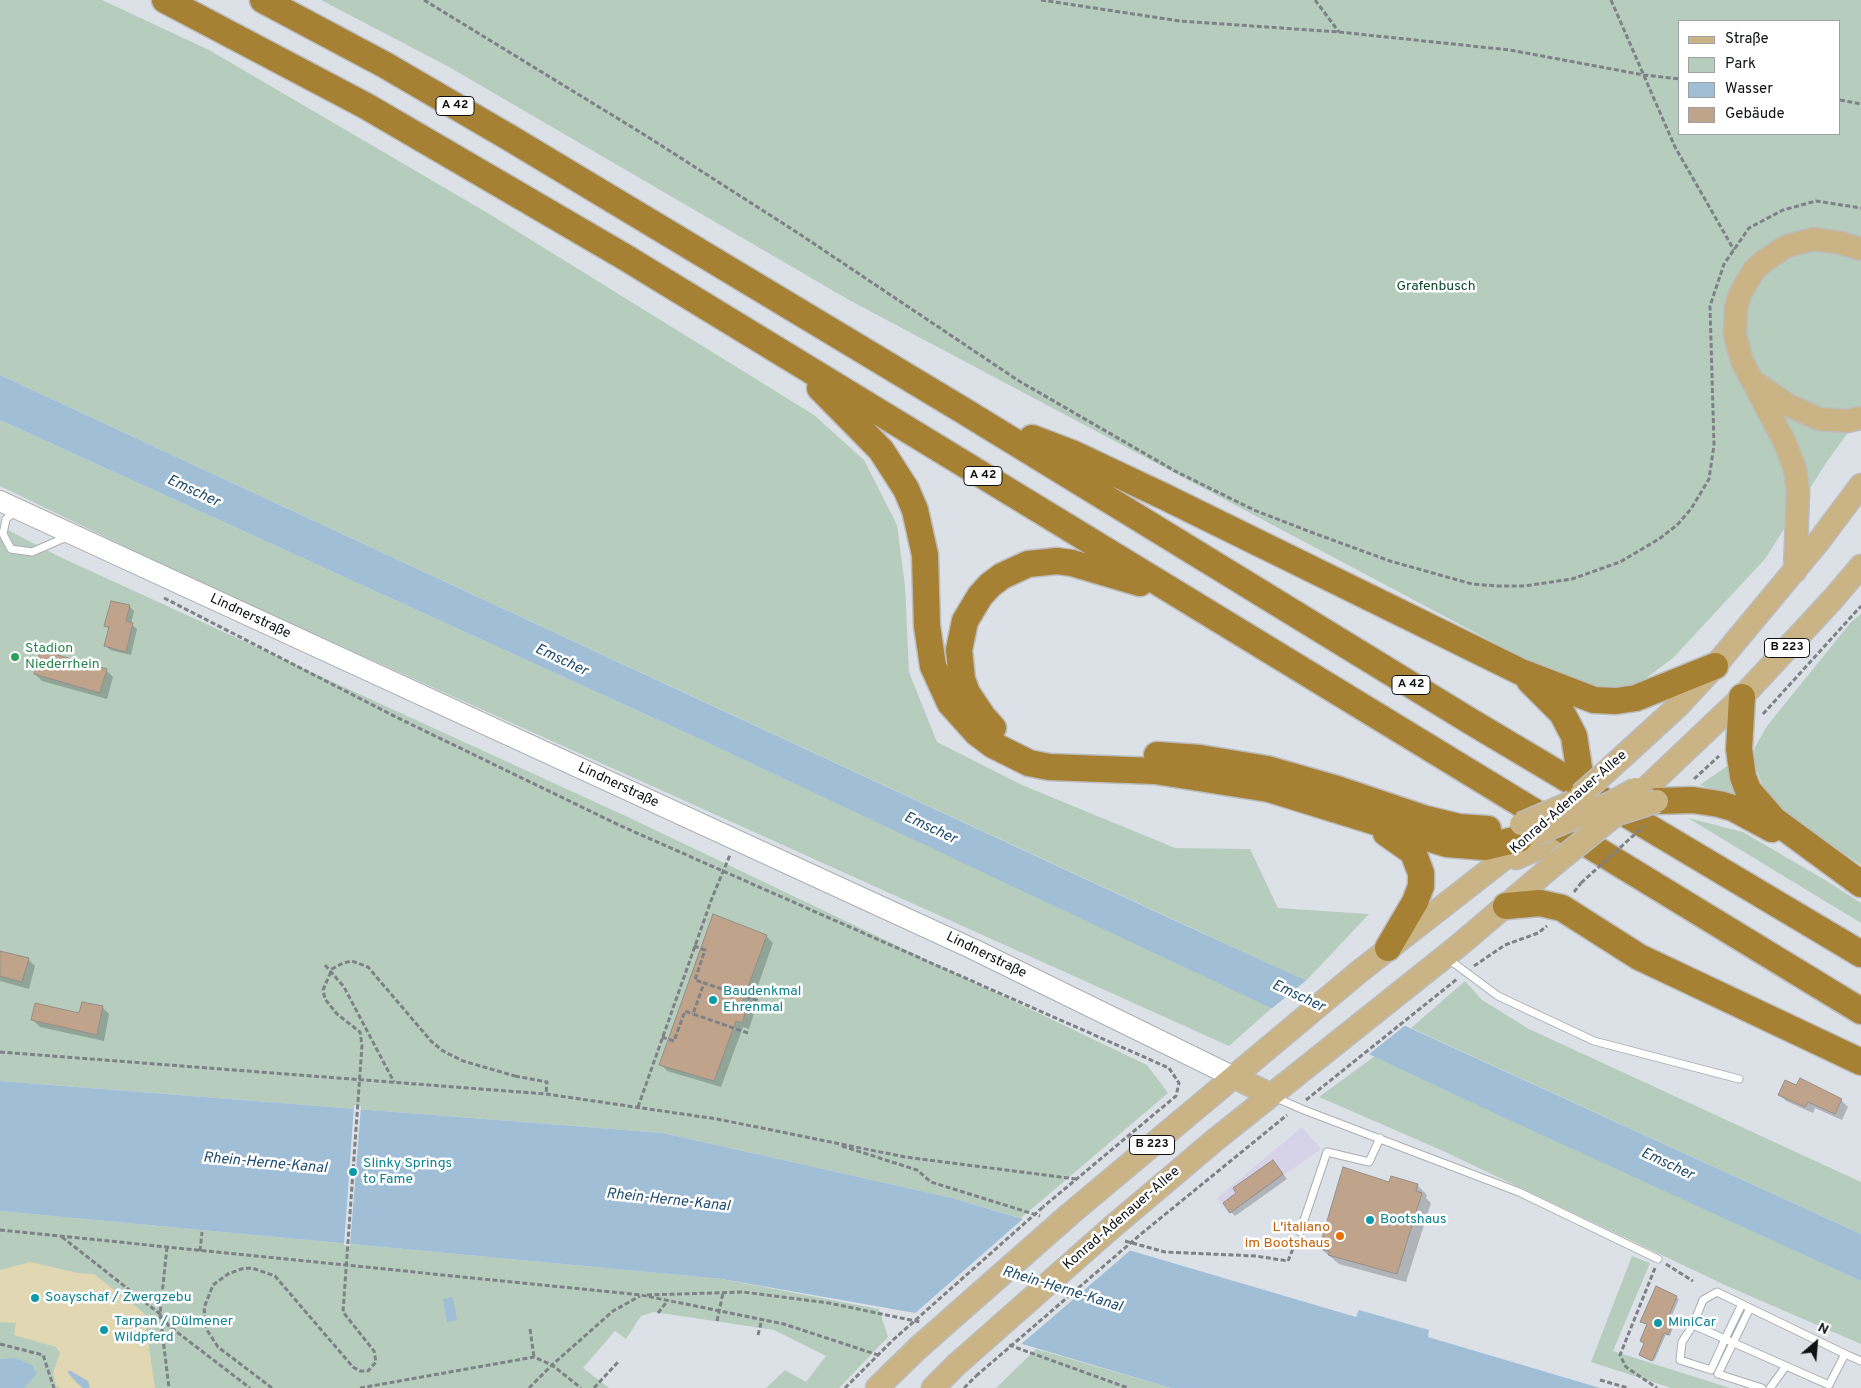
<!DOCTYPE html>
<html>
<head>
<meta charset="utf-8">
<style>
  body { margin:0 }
  #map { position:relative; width:1861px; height:1388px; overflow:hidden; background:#dce1e7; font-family:Overpass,sans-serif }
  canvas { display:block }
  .legend { position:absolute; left:1678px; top:20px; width:162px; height:115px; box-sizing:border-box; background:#fff; border:1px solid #9fa0a1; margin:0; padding:6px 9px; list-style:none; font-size:15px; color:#0f1113 }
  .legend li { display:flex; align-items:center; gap:10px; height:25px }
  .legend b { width:25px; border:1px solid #9fa0a1 }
  .north { position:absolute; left:1791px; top:1318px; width:50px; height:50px; -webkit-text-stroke:4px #fff; paint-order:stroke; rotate:27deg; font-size:14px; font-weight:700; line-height:20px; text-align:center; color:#0f1113 }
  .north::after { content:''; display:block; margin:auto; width:18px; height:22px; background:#0f1113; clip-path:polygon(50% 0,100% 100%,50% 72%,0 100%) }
</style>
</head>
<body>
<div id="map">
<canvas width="1861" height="1388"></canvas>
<ul class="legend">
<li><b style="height:6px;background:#cab385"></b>Straße</li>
<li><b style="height:14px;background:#b6cdbe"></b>Park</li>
<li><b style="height:14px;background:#a1bed7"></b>Wasser</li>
<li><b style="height:14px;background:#c0a38b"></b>Gebäude</li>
</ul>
<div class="north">N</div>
</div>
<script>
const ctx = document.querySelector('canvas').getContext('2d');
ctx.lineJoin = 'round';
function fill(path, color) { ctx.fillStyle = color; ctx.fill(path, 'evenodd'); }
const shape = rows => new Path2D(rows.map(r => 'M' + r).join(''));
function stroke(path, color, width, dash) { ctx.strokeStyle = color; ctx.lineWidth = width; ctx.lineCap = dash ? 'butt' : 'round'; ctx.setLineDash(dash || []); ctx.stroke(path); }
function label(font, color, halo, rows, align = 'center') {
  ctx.font = font + ' Overpass,sans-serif'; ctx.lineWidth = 5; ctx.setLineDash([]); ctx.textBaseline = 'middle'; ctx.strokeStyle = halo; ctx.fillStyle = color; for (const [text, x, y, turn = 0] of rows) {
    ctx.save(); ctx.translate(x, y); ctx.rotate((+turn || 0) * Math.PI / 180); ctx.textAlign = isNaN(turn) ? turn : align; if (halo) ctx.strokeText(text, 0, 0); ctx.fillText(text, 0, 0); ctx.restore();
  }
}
const industrial = shape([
  [1302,1127,1321,1149,1229,1214,1217,1198]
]);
const green = shape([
  [0,0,102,0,209,50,486,212,814,415,864,460,897,525,905,586,909,672,937,742,1022,785,1175,848,1250,849,1278,908,1369,914,1306,981,0,375],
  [321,0,1861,0,1861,415,1828,460,1765,559,1673,658,1626,693,1557,676,849,300,449,67],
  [1680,21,1840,21,1840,134,1680,134],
  [0,420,704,741,1273,1007,1229,1046,190,578,0,486],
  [0,526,60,557,630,818,1147,1065,1168,1093,1021,1218,952,1198,663,1133,0,1081],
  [1861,614,1861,865,1789,816,1773,802,1762,784,1753,761,1755,747,1767,726,1851,622],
  [1730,764,1748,803,1700,785],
  [1688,818,1743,832,1825,880,1861,903,1861,923],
  [1465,981,1482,1000,1529,1029,1861,1182,1861,1234,1411,1028],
  [1375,1056,1861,1281,1861,1344,1727,1286,1441,1150,1319,1097],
  [0,1211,722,1279,879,1309,888,1337,839,1388,766,1388,785,1370,806,1382,826,1356,774,1330,654,1312,641,1316,626,1339,615,1331,583,1368,609,1388,0,1388],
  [1632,1256,1650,1263,1613,1351,1730,1388,1671,1388,1591,1362],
  [1036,1349,1171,1388,996,1388]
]);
const sand = shape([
  [30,1262,78,1273,94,1274,144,1313,155,1388,60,1388,56,1386,53,1373,60,1353,56,1347,14,1335,16,1323,0,1322,0,1270]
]);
const water = shape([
  [0,375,1180,923,1861,1234,1861,1281,1494,1113,704,741,0,420],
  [0,1081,663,1133,952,1198,1356,1317,1359,1310,1429,1330,1428,1337,1600,1388,1171,1388,921,1314,722,1279,0,1211],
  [453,1297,457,1320,447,1322,443,1299],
  [15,1358,32,1365,37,1374,24,1388,0,1388,0,1359],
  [69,1370,88,1381,90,1388,83,1388,78,1384,68,1373]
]);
const pier = shape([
  [1308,979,1407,1024,1368,1055,1271,1009],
  [354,1105,361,1106,350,1246,344,1245],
  [1025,1217,1133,1248,1019,1346,913,1315]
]);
const shadow = shape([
  [112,602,130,607,134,611,131,624,137,629,131,655,110,650,106,646,110,630,106,626],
  [106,670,113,677,107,699,42,681,35,674],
  [766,936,773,943,750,1008,754,1013,749,1029,743,1027,721,1087,667,1071,661,1064],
  [0,952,28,959,35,966,29,989,0,981],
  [102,1007,109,1014,104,1041,40,1027,33,1020,80,1014],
  [1797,1087,1841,1100,1848,1107,1842,1120,1815,1108,1813,1113,1786,1101,1779,1094],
  [1277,1166,1287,1179,1235,1216,1231,1212],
  [1390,1184,1417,1185,1427,1195,1426,1198,1431,1203,1406,1282,1339,1264,1320,1248],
  [1656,1288,1679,1299,1669,1322,1674,1325,1670,1336,1666,1334,1654,1361,1641,1355,1646,1343,1648,1325,1642,1321]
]);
const building = shape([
  [111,601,130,605,126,621,133,623,126,652,104,646,109,627,104,626,111,601],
  [40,650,107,669,100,693,34,674,40,650],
  [713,914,767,935,742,1003,748,1005,742,1023,736,1021,714,1081,659,1065,713,914],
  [0,951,29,958,22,982,0,976,0,951],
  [82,1002,103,1006,97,1035,31,1020,35,1003,79,1013,82,1002],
  [1800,1078,1842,1099,1835,1114,1808,1102,1805,1107,1778,1095,1785,1080,1796,1085,1800,1078],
  [1273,1160,1283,1174,1230,1213,1223,1203,1236,1193,1233,1188,1273,1160],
  [1343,1167,1389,1182,1391,1176,1418,1184,1416,1191,1422,1193,1397,1274,1328,1255,1330,1252,1319,1248,1343,1167],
  [1656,1286,1677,1296,1667,1320,1673,1322,1668,1335,1664,1333,1652,1361,1639,1355,1644,1343,1640,1341,1647,1324,1640,1322,1656,1286]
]);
const path = shape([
  [424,0,648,137,798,233,1019,381,1175,471,1254,510,1308,531,1390,561,1472,584,1498,586,1524,586,1572,579,1620,562,1659,539,1677,525,1691,509,1709,479,1714,445,1710,306,1724,264,1749,228,1783,210,1816,201,1861,208],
  [1041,0,1180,21,1339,32,1510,50,1644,75,1680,79],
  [1315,0,1339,32],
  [1611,0,1675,147,1734,250],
  [1840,100,1861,104],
  [164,598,396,717,621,826,1169,1068,1179,1083,1176,1096,1043,1207],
  [1763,714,1861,606],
  [1694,779,1719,756],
  [1574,892,1581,883],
  [694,946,705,950,695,980,704,983],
  [325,965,344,987,394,1082],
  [1474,966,1505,945,1538,933,1547,926],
  [748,1033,693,1014,704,983,759,1001],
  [662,1037,674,1041,685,1011,693,1014],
  [0,1052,546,1094,717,1119,905,1157,1076,1179],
  [515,1076,547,1082,546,1094],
  [1306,1100,1457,979],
  [638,1107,712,898,730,855],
  [842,1146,917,1170,931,1182,1040,1216],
  [0,1230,641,1295,784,1324,878,1355],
  [1141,1234,1287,1115],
  [62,1237,160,1314,169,1326,250,1388],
  [1125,1241,1165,1252,1256,1256,1288,1261,1296,1241],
  [167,1247,160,1314,169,1388],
  [200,1251,202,1232],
  [1666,1264,1693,1281],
  [1655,1268,1620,1355,1626,1367,1657,1388],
  [647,1295,743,1292,829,1303,920,1322],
  [658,1313,668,1300],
  [717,1321,723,1293],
  [530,1329,534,1357],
  [758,1335,762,1319],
  [0,1344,43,1355,54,1388],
  [1009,1345,1128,1388],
  [1600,1380,1628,1388],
  [360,1388,534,1357,552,1365,581,1388],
  [529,1388,552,1365,613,1311,640,1296],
  [594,1388,618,1362],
  [845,1388,893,1340],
  [964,1388,976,1376]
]);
const lane = shape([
  [16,511,6,519,3,534,11,549,32,552,69,536],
  [1447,958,1498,996,1594,1041,1739,1079],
  [1274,1097,1304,1110,1519,1192,1658,1259],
  [1300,1232,1327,1152,1369,1162,1380,1138],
  [1750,1308,1718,1374,1762,1388],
  [1693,1325,1725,1339,1734,1343,1829,1385,1845,1354,1717,1292,1703,1300,1693,1325,1682,1342,1680,1360,1711,1370,1725,1339,1742,1304],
  [1845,1354,1861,1361],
  [1770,1388,1786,1366]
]);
const secondary = shape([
  [0,501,973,949,1234,1077]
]);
const primary = shape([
  [1756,383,1788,405,1819,419,1847,421,1861,418],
  [1795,571,1798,491,1795,469,1785,443,1742,361,1735,335,1736,307,1740,294,1754,270,1764,261,1787,246,1814,239,1841,243,1861,249],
  [1607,771,1677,707,1715,666,1819,541,1861,485],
  [1642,792,1742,697,1833,599,1861,566],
  [1516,858,1560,839],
  [1234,1077,1271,1095],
  [1070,1214,1360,971,1533,836],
  [1111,1228,1215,1140,1457,947,1557,862],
  [877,1388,918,1348],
  [933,1388,956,1365]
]);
const highway = shape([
  [165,0,366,106,623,256,1861,1011],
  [263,0,385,65,510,138,964,411,1470,721,1861,954],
  [820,388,881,450,906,489,915,510,925,555,927,626,933,666,950,703,977,733,993,745,1029,763,1049,767,1155,771,1269,789,1447,844,1484,847,1519,839],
  [1032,438,1074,454,1163,496,1521,672,1594,700,1616,701,1636,698,1715,666],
  [1530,681,1562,713,1574,736,1580,774],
  [1742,697,1739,749,1743,777,1748,790,1774,820,1861,884],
  [993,728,983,717,967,693,962,679,959,650,965,621,980,596,990,585,1002,576,1028,564,1057,561,1072,563,1140,583],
  [1157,755,1200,758,1267,769,1337,789,1426,819,1459,827,1488,829],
  [1657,801,1693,800,1719,804,1733,808,1772,829],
  [1386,833,1413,852,1421,873,1421,886,1415,902,1388,948],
  [1506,906,1540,903,1562,908,1639,957,1861,1062]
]);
const pathBridge = shape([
  [1581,883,1644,826],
  [893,1340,1043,1207],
  [976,1376,1141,1234],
  [272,1388,218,1347,207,1330,204,1308,213,1285,228,1274,241,1269,252,1268,275,1276,353,1367,360,1371,368,1371,376,1362,374,1351,343,1312,362,1045,360,1032,337,1014,325,999,323,990,332,969,343,963,352,961,368,967,431,1041,443,1051,463,1061,515,1076]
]);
const primaryBridge = shape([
  [1581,794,1607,771],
  [1620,813,1657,801],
  [1521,824,1572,802],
  [1536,834,1613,802,1636,789],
  [1557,862,1634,800],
  [918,1348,1070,1214],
  [956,1365,1111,1228]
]);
const markers = [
  [15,657,5,"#2e9e5b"],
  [713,1000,5,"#0f9aa8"],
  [353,1172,5,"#0f9aa8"],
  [1370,1220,5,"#0f9aa8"],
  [1340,1236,5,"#e8710a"],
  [35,1298,5,"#0f9aa8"],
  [1658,1323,5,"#0f9aa8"],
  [104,1330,5,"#0f9aa8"]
];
const shields = [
  [455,106,38],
  [983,476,38],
  [1787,648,45],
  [1411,685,38],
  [1152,1145,45]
];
const shieldNames = [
  ["A 42",455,106],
  ["A 42",983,476],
  ["B 223",1787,648],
  ["A 42",1411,685],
  ["B 223",1152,1145]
];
const parkNames = [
  ["Grafenbusch",1436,287]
];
const streetNames = [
  ["Lindnerstraße",250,617,25],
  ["Lindnerstraße",618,786,25],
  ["Konrad-Adenauer-Allee",1569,803,-41],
  ["Lindnerstraße",986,956,26],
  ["Konrad-Adenauer-Allee",1122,1219,-41]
];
const leisureNames = [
  ["Stadion",25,649],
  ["Niederrhein",25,665]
];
const cultureNames = [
  ["Baudenkmal",723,992],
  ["Ehrenmal",723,1008],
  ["Slinky Springs",363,1164],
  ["to Fame",363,1180],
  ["Bootshaus",1380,1220],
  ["Soayschaf / Zwergzebu",45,1298],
  ["Tarpan / Dülmener",114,1322],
  ["Wildpferd",114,1338],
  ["MiniCar",1668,1323]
];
const foodNames = [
  ["L'italiano",1330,1228],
  ["im Bootshaus",1330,1244]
];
const waterNames = [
  ["Emscher",193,492,25],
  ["Emscher",561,661,25],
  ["Emscher",930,829,25],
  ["Emscher",1298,997,25],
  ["Rhein-Herne-Kanal",265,1164,5],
  ["Emscher",1667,1165,25],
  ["Rhein-Herne-Kanal",668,1201,6],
  ["Rhein-Herne-Kanal",1062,1290,17]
];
fill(industrial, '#d6d3e9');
fill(green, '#b6cdbe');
fill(sand, '#e1d7b2');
fill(water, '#a1bed7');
fill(pier, '#dce1e7');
fill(shadow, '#0003');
fill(building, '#c0a38b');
stroke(building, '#958f8a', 1);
stroke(lane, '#a9aeb3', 9);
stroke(secondary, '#a9aeb3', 22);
stroke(primary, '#bcbcbd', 25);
stroke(highway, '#bcbcbd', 29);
stroke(path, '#7e8286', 3, [5, 2.5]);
stroke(lane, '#fff', 7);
stroke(secondary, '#fff', 20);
stroke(primary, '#cab385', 22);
stroke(highway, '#a68134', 26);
stroke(primaryBridge, '#bcbcbd', 25, []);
stroke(pathBridge, '#7e8286', 3, [5, 2.5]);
stroke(primaryBridge, '#cab385', 22);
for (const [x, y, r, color] of markers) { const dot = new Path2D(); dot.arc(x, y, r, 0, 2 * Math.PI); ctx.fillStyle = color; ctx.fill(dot); stroke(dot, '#fff', 2); }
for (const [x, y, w] of shields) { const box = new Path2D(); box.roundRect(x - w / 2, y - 9.5, w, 19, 4); ctx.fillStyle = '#fff'; ctx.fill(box); stroke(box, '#0f1113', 1); }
label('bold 12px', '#0f1113', null, shieldNames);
label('14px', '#0d492c', '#fff', parkNames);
label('14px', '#0f1113', '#fff', streetNames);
label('14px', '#27864d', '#fff', leisureNames, 'left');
label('14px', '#0d838f', '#fff', cultureNames, 'left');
label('14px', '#c56008', '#fff', foodNames, 'right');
label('italic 15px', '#1e4c6f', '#fff', waterNames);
</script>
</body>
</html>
